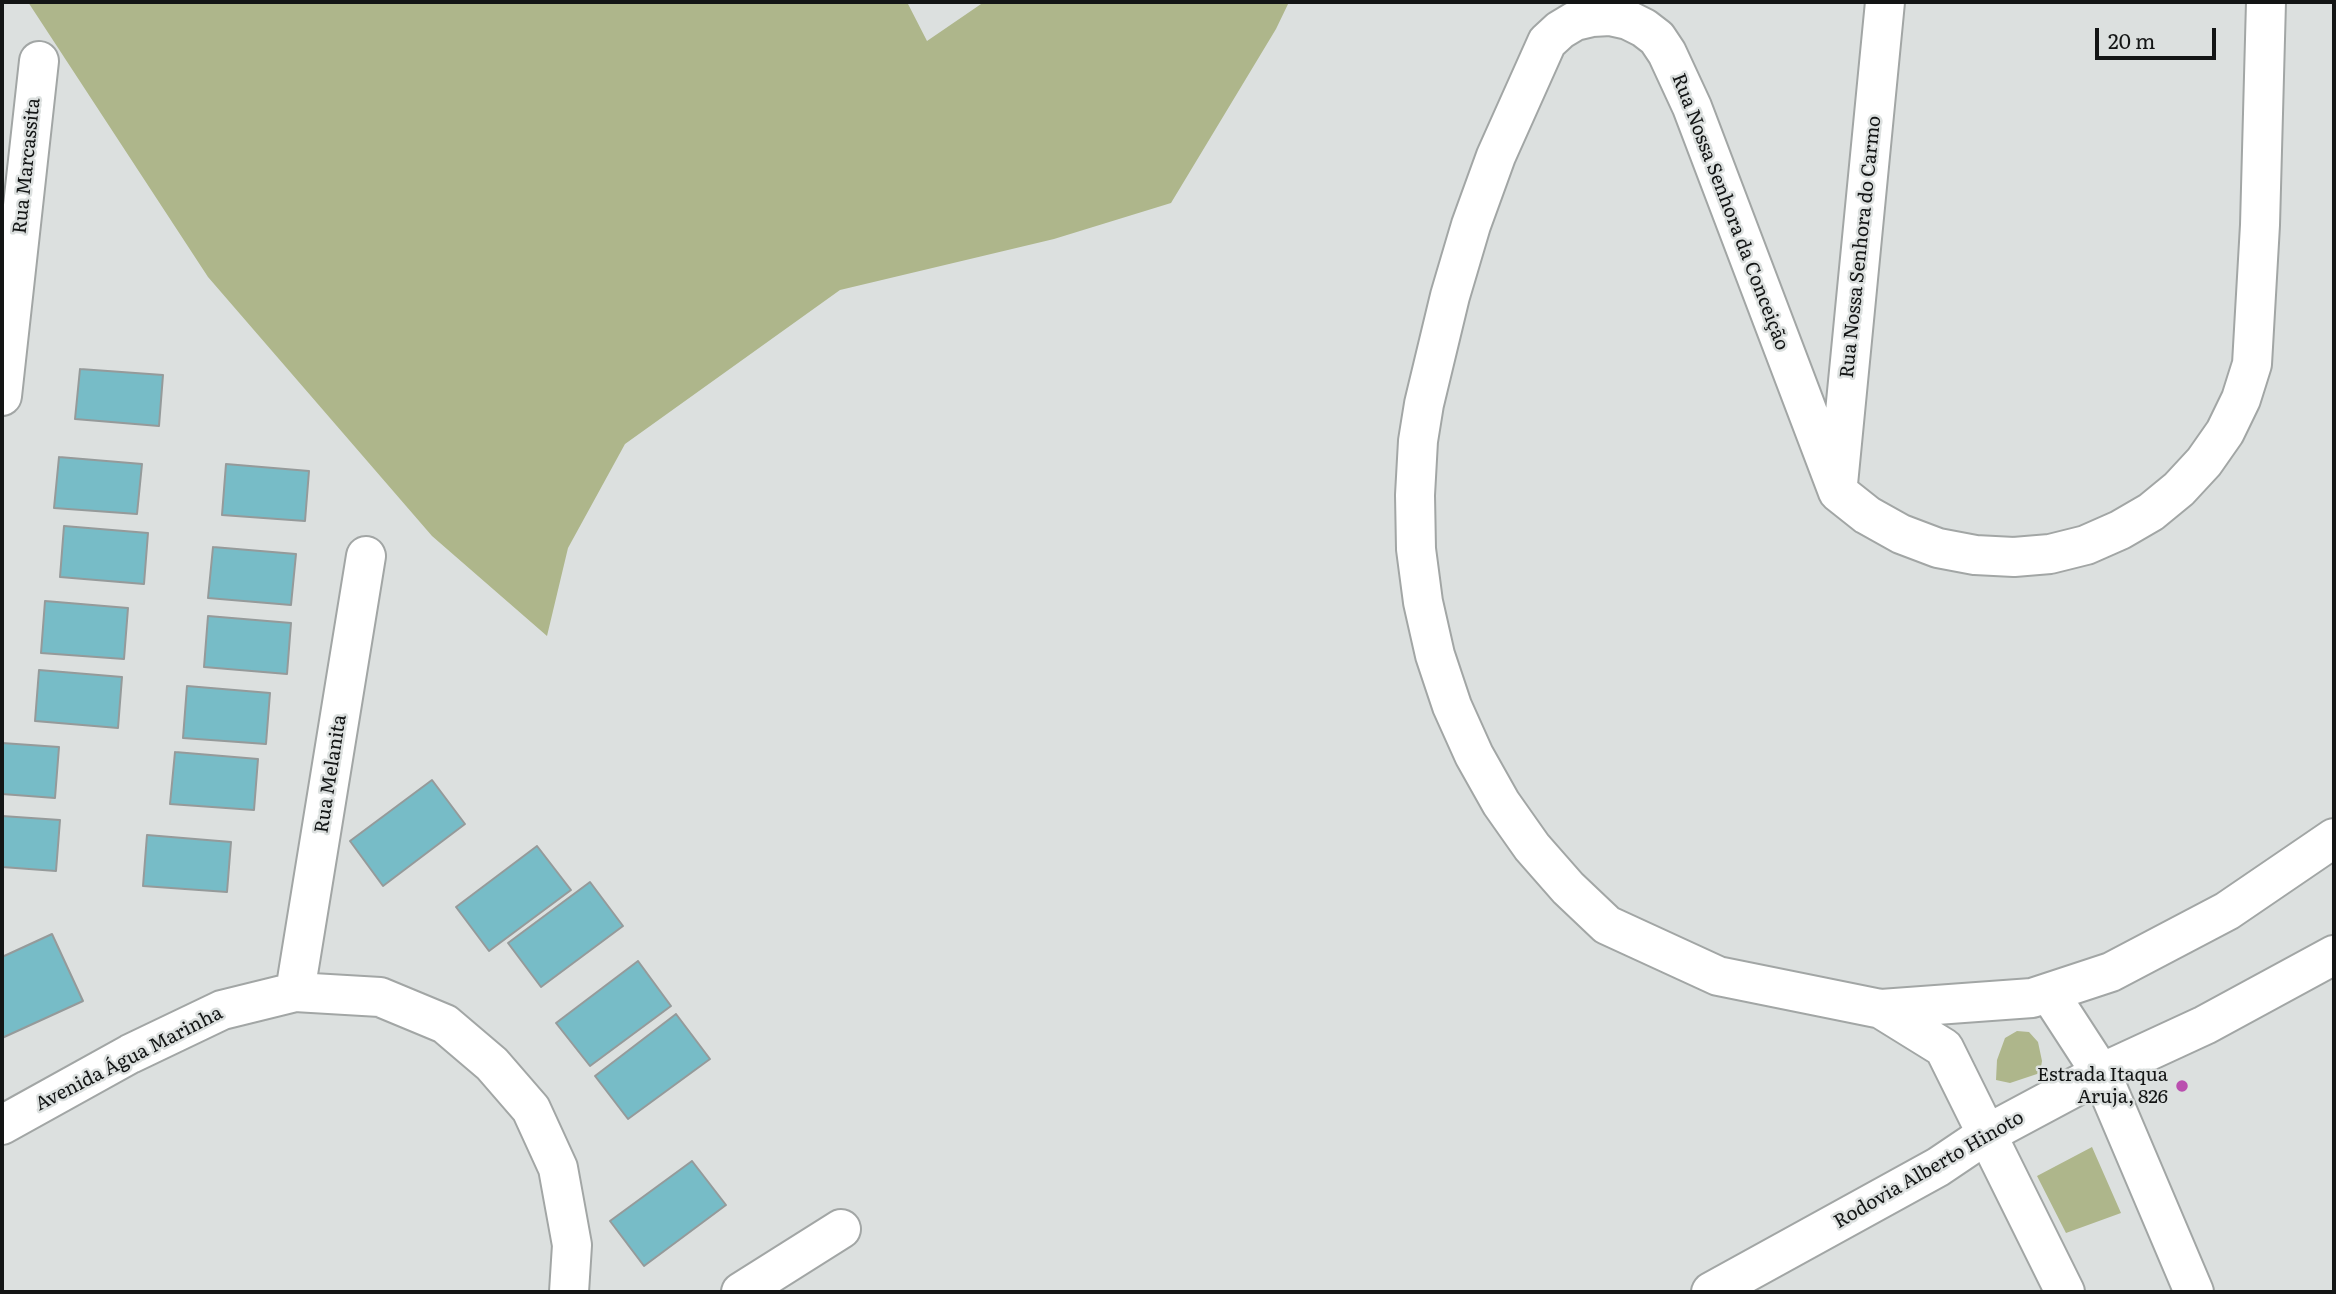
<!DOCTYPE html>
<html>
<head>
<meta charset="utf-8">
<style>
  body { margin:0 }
  #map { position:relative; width:2336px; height:1294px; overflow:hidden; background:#dce0df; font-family:Literata,serif }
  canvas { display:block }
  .frame { position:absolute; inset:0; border:4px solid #131515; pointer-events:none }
  .scale { position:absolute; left:2095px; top:28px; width:121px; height:32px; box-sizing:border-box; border:4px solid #131515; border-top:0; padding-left:9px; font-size:21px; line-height:24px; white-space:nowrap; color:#131515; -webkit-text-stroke:5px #dce0df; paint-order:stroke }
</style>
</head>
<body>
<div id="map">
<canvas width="2336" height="1294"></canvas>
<div class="frame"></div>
<div class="scale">20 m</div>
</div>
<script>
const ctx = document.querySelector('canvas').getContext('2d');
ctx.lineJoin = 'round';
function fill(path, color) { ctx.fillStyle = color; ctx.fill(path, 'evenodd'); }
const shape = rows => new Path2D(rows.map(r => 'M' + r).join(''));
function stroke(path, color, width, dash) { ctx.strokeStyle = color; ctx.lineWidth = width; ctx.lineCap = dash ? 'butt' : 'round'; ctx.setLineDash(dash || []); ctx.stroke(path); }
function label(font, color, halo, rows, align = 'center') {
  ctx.font = font + ' Literata,serif'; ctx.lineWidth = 5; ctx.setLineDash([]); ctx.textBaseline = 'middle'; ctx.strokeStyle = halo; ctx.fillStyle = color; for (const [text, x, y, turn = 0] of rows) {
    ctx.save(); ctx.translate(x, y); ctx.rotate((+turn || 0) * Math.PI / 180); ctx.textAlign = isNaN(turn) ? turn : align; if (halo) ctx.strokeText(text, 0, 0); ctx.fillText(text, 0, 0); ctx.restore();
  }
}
const green = shape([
  [28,2,907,2,927,41,984,2,1289,2,1276,29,1171,203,1054,239,840,290,625,444,568,548,547,636,432,536,208,277],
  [2017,1031,2029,1032,2038,1042,2042,1061,2040,1073,2010,1083,1996,1080,1997,1060,2005,1038],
  [2092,1147,2121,1213,2066,1233,2037,1176]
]);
const building = shape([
  [80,369,163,375,159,426,75,419,80,369],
  [59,457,142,464,137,514,54,508,59,457],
  [226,464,309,471,305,521,222,515,226,464],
  [64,526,148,533,144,584,60,577,64,526],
  [213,547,296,554,291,605,208,598,213,547],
  [45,601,128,608,124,659,41,653,45,601],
  [208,616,291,623,287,674,204,667,208,616],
  [39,670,122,677,118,728,35,721,39,670],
  [187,686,270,693,266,744,183,738,187,686],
  [2,743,59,747,55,798,2,794,2,743],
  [175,752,258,759,254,810,170,804,175,752],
  [432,780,465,824,383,886,350,841,432,780],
  [2,816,60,820,56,871,2,867,2,816],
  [147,835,231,842,227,892,143,886,147,835],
  [537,846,571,890,489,951,456,907,537,846],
  [590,882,623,926,541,987,508,943,590,882],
  [52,934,83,1001,2,1038,2,957,52,934],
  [638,961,671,1006,590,1066,556,1023,638,961],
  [676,1014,710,1059,628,1119,595,1076,676,1014],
  [692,1161,726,1205,644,1266,610,1221,692,1161]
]);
const minor = shape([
  [2266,2,2260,225,2252,364,2241,399,2225,432,2204,462,2179,489,2151,512,2120,530,2086,545,2050,554,2014,557,1975,555,1938,548,1901,534,1867,515,1838,492,1692,107,1667,53,1657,38,1644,28,1628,20,1610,16,1592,17,1575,21,1560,30,1547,42,1496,156,1471,225,1450,296,1424,404,1418,441,1415,495,1416,549,1423,602,1435,655,1452,706,1474,755,1501,803,1532,847,1568,888,1607,925,1718,976,1881,1009,2032,998,2111,972,2227,911,2334,838],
  [2,396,39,61],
  [1838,484,1885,2],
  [295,992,366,556],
  [2049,993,2101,1073,2194,1292],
  [1881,1009,1944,1048,2065,1292],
  [2,1125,130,1054,222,1010,295,992,380,997,445,1024,492,1064,531,1109,558,1168,572,1245,569,1292],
  [741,1292,841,1229]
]);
const major = shape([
  [1711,1292,1938,1167,1987,1134,2101,1073,2205,1025,2334,955]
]);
const markers = [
  [2182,1086,7,"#ba4faf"]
];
const streetNames = [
  ["Rua Marcassita",27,166,-84],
  ["Rua Nossa Senhora da Conceição",1730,212,69],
  ["Rua Nossa Senhora do Carmo",1861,247,-84],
  ["Rua Melanita",331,774,-81],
  ["Avenida Água Marinha",129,1059,-27],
  ["Rodovia Alberto Hinoto",1929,1170,-30]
];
const poiNames = [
  ["Estrada Itaqua",2168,1075],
  ["Aruja, 826",2168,1097]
];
fill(green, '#aeb68b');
fill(building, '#77bcc7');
stroke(building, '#959a9a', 2);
stroke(minor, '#a2a6a5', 42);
stroke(major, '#a2a6a5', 42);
stroke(minor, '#fff', 38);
stroke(major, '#fff', 38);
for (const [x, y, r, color] of markers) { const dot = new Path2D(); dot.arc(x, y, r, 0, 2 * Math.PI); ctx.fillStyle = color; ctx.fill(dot); stroke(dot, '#dce0df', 2.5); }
label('19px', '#131515', '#dce0df', streetNames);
label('19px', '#131515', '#dce0df', poiNames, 'right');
</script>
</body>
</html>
